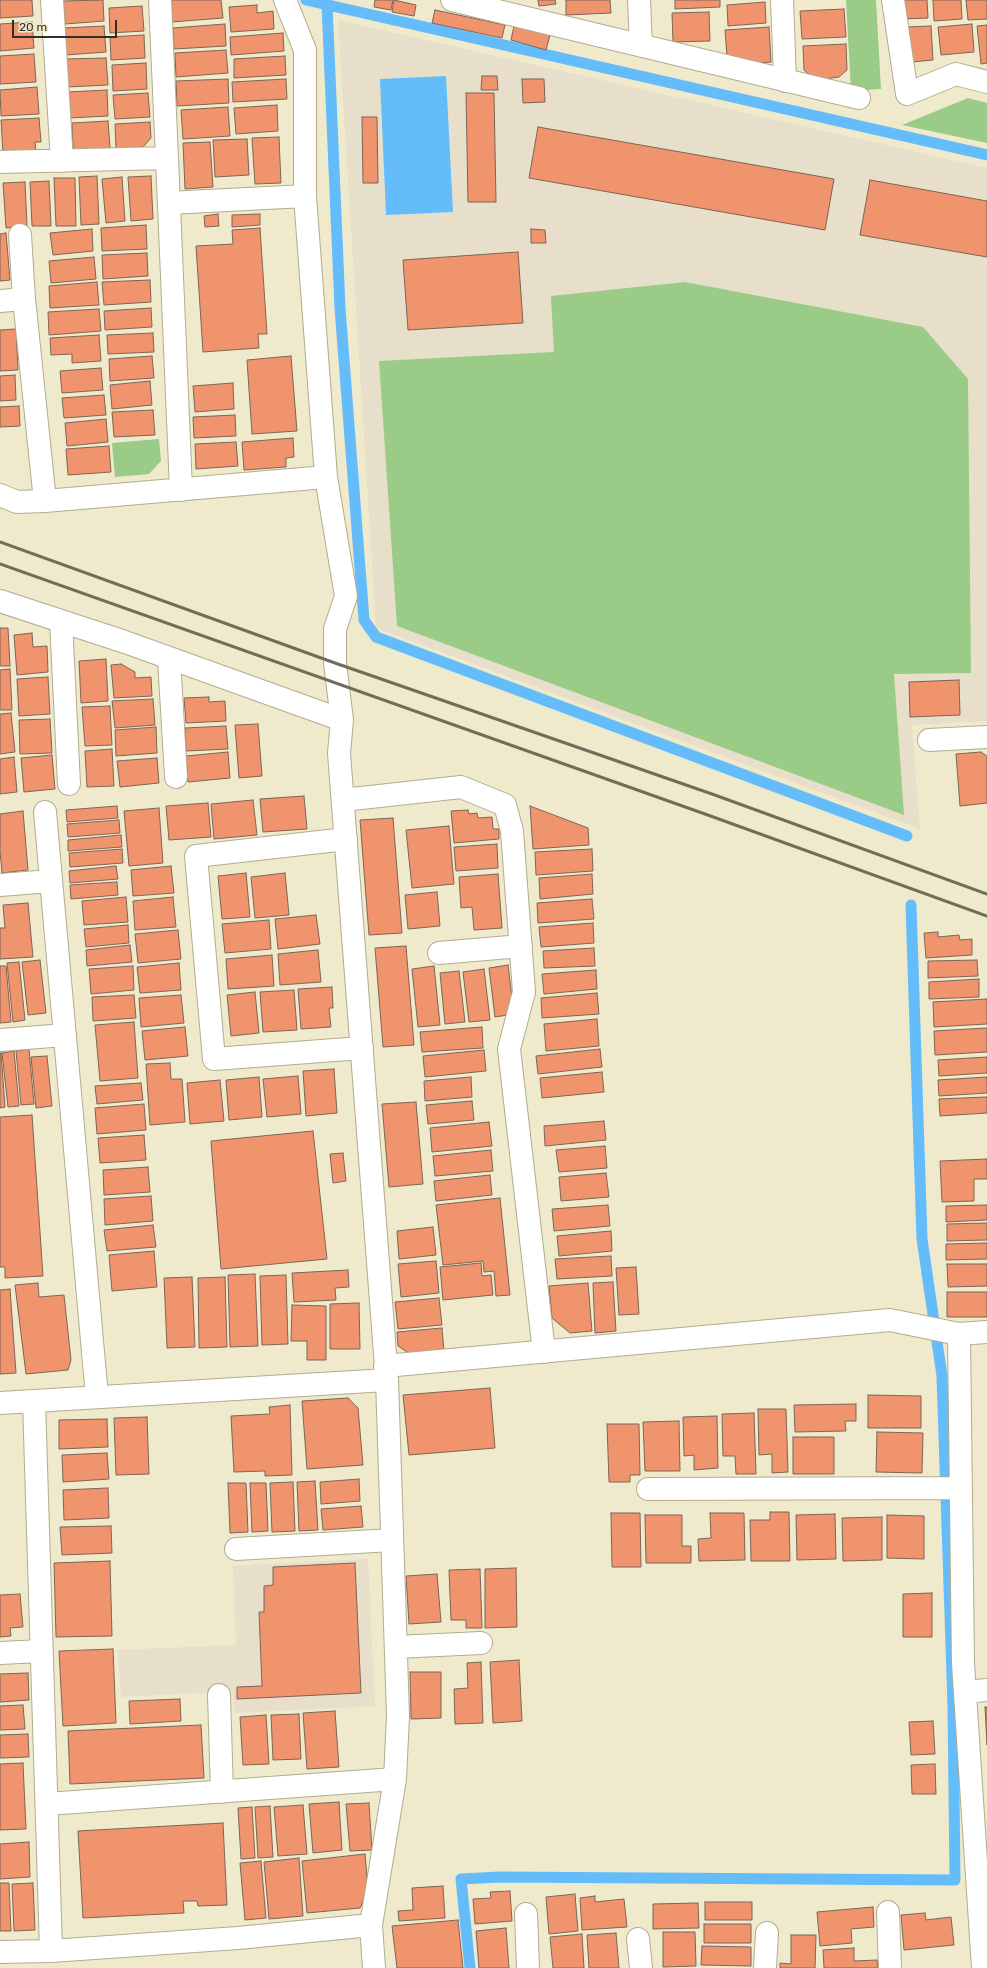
<!DOCTYPE html>
<html>
<head>
<meta charset="utf-8">
<style>
  body { margin:0 }
  #map { position:relative; width:987px; height:1968px; overflow:hidden; background:#f0eacc; font-family:Rubik,sans-serif }
  canvas { display:block }
  .scale { position:absolute; left:12px; top:20px; width:105px; height:18px; box-sizing:border-box; border:2px solid #312e23; border-top:0; padding-left:5px; font-size:12px; line-height:14px; white-space:nowrap; color:#312e23; -webkit-text-stroke:3px #f0eacc; paint-order:stroke }
</style>
</head>
<body>
<div id="map">
<canvas width="987" height="1968"></canvas>
<div class="scale">20 m</div>
</div>
<script>
const ctx = document.querySelector('canvas').getContext('2d');
ctx.lineJoin = 'round';
function fill(path, color) { ctx.fillStyle = color; ctx.fill(path, 'evenodd'); }
const shape = rows => new Path2D(rows.map(r => 'M' + r).join(''));
function stroke(path, color, width, dash) { ctx.strokeStyle = color; ctx.lineWidth = width; ctx.lineCap = dash ? 'butt' : 'round'; ctx.setLineDash(dash || []); ctx.stroke(path); }
const education = shape([
  [338,20,987,168,987,721,912,725,920,829,376,628],
  [368,1559,375,1706,234,1713,233,1691,121,1697,118,1650,236,1645,233,1566]
]);
const green = shape([
  [846,0,876,0,881,89,851,91],
  [968,98,987,103,987,143,902,125],
  [685,282,923,327,968,379,971,673,894,674,904,815,397,626,379,361,554,352,551,296],
  [159,439,161,461,149,474,115,477,112,443]
]);
const water = shape([
  [446,76,453,212,386,215,380,79]
]);
const stream = shape([
  [306,0,987,155],
  [327,5,340,308,364,620,376,637,907,836],
  [470,1968,461,1879,500,1877,955,1880,953,1705,942,1376,922,1239,911,905]
]);
const building = shape([
  [0,0,32,0,33,16,0,18,0,0],
  [103,0,104,21,65,24,63,1,103,0],
  [171,0,221,0,223,18,172,22,171,0],
  [375,0,393,0,391,10,374,7,375,0],
  [394,0,416,5,414,16,392,12,394,0],
  [538,0,555,0,556,4,539,6,538,0],
  [566,0,610,0,611,13,566,15,566,0],
  [675,0,720,0,720,7,675,9,675,0],
  [901,0,927,0,928,18,902,19,901,0],
  [933,0,961,0,962,19,934,21,933,0],
  [966,0,987,0,987,19,968,20,966,0],
  [765,2,766,23,728,26,727,5,765,2],
  [257,5,257,13,273,11,274,29,231,32,229,7,257,5],
  [142,6,144,31,110,33,109,8,142,6],
  [844,9,846,37,802,39,800,11,844,9],
  [435,10,505,25,502,38,432,23,435,10],
  [709,12,710,41,673,42,672,13,709,12],
  [32,22,34,48,0,51,0,24,32,22],
  [225,24,226,46,174,49,173,28,225,24],
  [972,24,974,52,941,55,938,27,972,24],
  [987,25,987,63,981,64,977,26,987,25],
  [104,26,106,52,66,55,64,28,104,26],
  [514,26,550,35,546,50,511,40,514,26],
  [931,26,933,60,912,62,905,27,931,26],
  [769,27,771,62,748,64,727,56,725,30,769,27],
  [283,33,284,51,231,55,230,37,283,33],
  [144,35,145,58,111,60,110,37,144,35],
  [846,44,847,70,839,77,815,80,804,70,803,46,846,44],
  [226,50,228,73,176,77,175,53,226,50],
  [34,54,36,82,0,84,0,56,34,54],
  [285,56,286,75,234,78,234,59,285,56],
  [106,58,108,85,66,87,65,59,106,58],
  [146,63,147,89,113,91,112,65,146,63],
  [482,76,497,76,498,90,481,90,482,76],
  [228,79,229,103,177,106,176,81,228,79],
  [286,79,287,99,233,102,232,82,286,79],
  [522,79,544,79,545,102,523,103,522,79],
  [37,87,39,114,1,116,0,90,37,87],
  [107,90,108,116,69,118,68,92,107,90],
  [148,93,150,117,115,119,113,95,148,93],
  [466,93,494,93,496,202,468,202,466,93],
  [277,105,278,131,236,134,234,108,277,105],
  [228,107,230,136,183,139,181,110,228,107],
  [362,117,377,117,378,183,363,183,362,117],
  [39,118,41,142,35,142,36,152,3,154,1,120,39,118],
  [108,121,110,148,73,150,72,123,108,121],
  [150,122,151,138,143,147,116,149,115,124,150,122],
  [538,127,834,179,825,230,529,178,538,127],
  [279,137,281,183,255,184,252,138,279,137],
  [247,139,249,175,215,177,213,140,247,139],
  [210,142,213,187,185,189,183,143,210,142],
  [97,176,99,224,81,225,79,177,97,176],
  [151,176,153,219,131,221,128,177,151,176],
  [122,177,125,221,106,223,102,179,122,177],
  [54,178,75,178,76,226,56,226,54,178],
  [870,180,987,201,987,257,860,235,870,180],
  [49,181,51,226,32,226,30,182,49,181],
  [25,182,27,226,6,228,3,183,25,182],
  [218,214,219,226,205,227,204,216,218,214],
  [260,214,260,225,232,227,232,215,260,214],
  [146,225,147,249,102,251,101,228,146,225],
  [260,228,267,334,258,334,259,348,203,352,196,246,233,244,232,230,260,228],
  [92,229,93,251,53,255,50,233,92,229],
  [531,229,545,230,546,243,531,243,531,229],
  [6,233,10,280,0,281,0,234,6,233],
  [518,252,523,323,408,330,403,260,518,252],
  [147,253,148,276,103,279,102,255,147,253],
  [94,257,96,279,51,283,49,261,94,257],
  [150,280,151,302,104,305,102,282,150,280],
  [97,282,99,305,50,308,49,286,97,282],
  [151,308,152,327,105,330,104,311,151,308],
  [99,309,101,331,49,335,48,312,99,309],
  [16,329,18,370,0,371,0,330,16,329],
  [153,333,154,352,108,354,107,335,153,333],
  [99,335,101,361,72,363,72,354,51,355,50,338,99,335],
  [152,356,154,378,110,381,109,359,152,356],
  [291,356,297,431,252,434,247,360,291,356],
  [101,368,103,390,62,393,60,371,101,368],
  [15,375,16,400,0,401,0,376,15,375],
  [150,381,152,405,112,409,110,385,150,381],
  [233,383,234,409,195,412,193,386,233,383],
  [104,395,106,415,64,418,62,398,104,395],
  [19,406,20,426,0,427,0,407,19,406],
  [153,410,155,435,114,437,112,412,153,410],
  [235,415,236,436,194,438,193,417,235,415],
  [106,419,108,442,67,446,65,423,106,419],
  [293,438,294,457,286,458,286,467,244,470,242,442,293,438],
  [236,442,238,466,196,469,195,444,236,442],
  [109,446,111,472,68,475,66,449,109,446],
  [0,628,8,628,10,666,0,666,0,628],
  [32,633,33,647,47,646,48,672,17,675,14,635,32,633],
  [106,659,108,701,81,703,79,661,106,659],
  [121,664,135,672,135,678,151,677,152,696,114,698,111,665,121,664],
  [10,669,12,710,0,710,0,670,10,669],
  [48,677,50,714,19,716,17,679,48,677],
  [959,680,960,715,910,717,909,682,959,680],
  [209,697,209,702,225,701,226,721,186,723,184,698,209,697],
  [153,699,155,725,115,728,112,701,153,699],
  [110,706,112,745,85,746,82,707,110,706],
  [11,713,15,752,0,754,0,714,11,713],
  [50,719,52,753,20,754,19,720,50,719],
  [258,724,262,776,239,778,235,725,258,724],
  [226,726,228,749,186,751,185,728,226,726],
  [156,727,157,753,116,756,115,730,156,727],
  [112,749,114,786,87,787,85,751,112,749],
  [228,752,230,778,188,782,186,756,228,752],
  [981,752,987,756,987,803,960,806,956,754,981,752],
  [52,755,55,789,24,792,21,758,52,755],
  [14,757,17,792,0,794,0,759,14,757],
  [157,758,159,783,120,787,117,761,157,758],
  [304,796,307,829,263,832,260,799,304,796],
  [253,800,257,835,214,839,211,804,253,800],
  [208,803,211,837,169,840,166,806,208,803],
  [117,806,118,818,67,822,66,810,117,806],
  [530,806,588,828,589,845,533,849,530,806],
  [159,808,163,863,129,866,124,811,159,808],
  [468,810,469,814,477,813,478,818,492,817,493,829,499,829,499,839,454,843,451,811,468,810],
  [23,811,28,870,2,873,0,851,0,814,23,811],
  [393,818,402,933,369,935,360,820,393,818],
  [119,820,120,833,68,837,67,824,119,820],
  [449,826,454,884,412,888,406,830,449,826],
  [121,835,122,847,68,851,68,840,121,835],
  [497,844,498,868,456,871,454,847,497,844],
  [122,849,123,863,70,867,69,853,122,849],
  [592,849,593,871,536,875,535,852,592,849],
  [116,866,118,879,70,883,69,871,116,866],
  [171,866,174,893,133,896,131,870,171,866],
  [246,873,250,917,222,919,218,876,246,873],
  [285,873,289,915,255,918,251,877,285,873],
  [498,874,502,928,474,930,472,907,461,908,459,877,498,874],
  [592,874,593,894,540,899,539,878,592,874],
  [117,882,118,895,71,899,70,885,117,882],
  [437,892,440,926,408,929,405,895,437,892],
  [126,897,128,922,84,925,82,901,126,897],
  [173,897,176,927,135,930,133,901,173,897],
  [592,899,594,919,538,923,537,903,592,899],
  [28,903,33,957,0,959,0,928,5,928,3,905,28,903],
  [316,915,320,944,278,949,275,919,316,915],
  [269,920,271,949,225,953,222,924,269,920],
  [593,923,594,943,541,947,539,927,593,923],
  [128,925,129,943,86,947,84,929,128,925],
  [178,930,181,959,138,963,135,934,178,930],
  [938,932,938,937,959,935,960,940,972,939,972,955,926,958,924,933,938,932],
  [130,945,132,962,87,966,86,950,130,945],
  [406,946,414,1045,383,1047,375,948,406,946],
  [594,948,595,966,544,968,543,951,594,948],
  [318,950,321,982,280,985,278,954,318,950],
  [272,955,274,986,228,989,226,959,272,955],
  [40,960,46,1013,28,1015,22,962,40,960],
  [977,960,978,976,928,978,928,961,977,960],
  [19,962,25,1020,13,1022,7,963,19,962],
  [179,963,181,990,140,993,137,967,179,963],
  [508,965,514,1014,495,1017,489,968,508,965],
  [0,966,6,966,11,1022,0,1023,0,966],
  [133,966,134,990,91,994,89,969,133,966],
  [434,966,440,1025,418,1027,412,969,434,966],
  [484,969,490,1020,469,1022,463,972,484,969],
  [596,970,597,989,544,994,542,974,596,970],
  [459,971,465,1022,445,1024,440,973,459,971],
  [979,979,979,997,929,999,929,982,979,979],
  [332,987,333,1008,329,1008,331,1027,301,1029,298,989,332,987],
  [294,990,297,1030,263,1032,260,992,294,990],
  [255,992,259,1033,231,1036,227,995,255,992],
  [597,993,599,1014,542,1018,541,998,597,993],
  [134,995,136,1018,93,1021,92,997,134,995],
  [181,995,184,1023,141,1027,139,998,181,995],
  [987,999,987,1024,934,1027,933,1002,987,999],
  [597,1019,599,1046,546,1051,544,1024,597,1019],
  [134,1022,138,1078,100,1081,95,1025,134,1022],
  [185,1027,188,1056,145,1060,142,1031,185,1027],
  [482,1027,483,1048,422,1052,420,1032,482,1027],
  [987,1028,987,1052,935,1055,934,1031,987,1028],
  [29,1049,34,1104,21,1105,16,1051,29,1049],
  [600,1049,602,1067,538,1074,536,1056,600,1049],
  [484,1050,486,1071,425,1077,423,1056,484,1050],
  [14,1051,19,1106,8,1107,2,1053,14,1051],
  [1,1053,5,1107,0,1108,0,1053,1,1053],
  [47,1056,52,1106,36,1108,31,1057,47,1056],
  [987,1057,987,1073,939,1076,938,1060,987,1057],
  [170,1063,171,1079,182,1079,185,1122,150,1125,146,1064,170,1063],
  [334,1069,337,1113,306,1116,303,1071,334,1069],
  [602,1072,604,1092,542,1098,540,1078,602,1072],
  [298,1076,301,1114,267,1117,263,1079,298,1076],
  [259,1077,262,1117,229,1120,226,1080,259,1077],
  [471,1077,472,1097,425,1101,424,1081,471,1077],
  [987,1077,987,1093,939,1096,938,1080,987,1077],
  [220,1080,224,1121,190,1124,187,1083,220,1080],
  [141,1083,143,1100,97,1104,95,1086,141,1083],
  [987,1097,987,1113,940,1116,939,1099,987,1097],
  [472,1101,474,1120,428,1124,426,1105,472,1101],
  [416,1102,423,1184,389,1187,382,1104,416,1102],
  [144,1104,146,1130,97,1134,95,1108,144,1104],
  [32,1115,43,1276,5,1278,5,1267,0,1267,0,1117,32,1115],
  [604,1121,606,1140,545,1146,544,1126,604,1121],
  [489,1122,492,1146,432,1152,430,1128,489,1122],
  [313,1131,327,1259,221,1269,211,1141,313,1131],
  [144,1135,146,1160,100,1163,98,1138,144,1135],
  [605,1146,607,1168,559,1172,556,1150,605,1146],
  [491,1150,493,1171,435,1176,433,1156,491,1150],
  [343,1153,346,1181,333,1183,330,1154,343,1153],
  [987,1159,987,1179,974,1179,974,1201,942,1202,940,1161,987,1159],
  [148,1167,150,1192,104,1195,103,1170,148,1167],
  [606,1173,609,1197,561,1201,559,1177,606,1173],
  [490,1175,492,1195,436,1201,434,1181,490,1175],
  [151,1196,153,1221,105,1225,104,1199,151,1196],
  [500,1198,510,1295,496,1296,494,1271,484,1272,483,1261,443,1265,436,1205,500,1198],
  [608,1205,610,1226,554,1231,552,1209,608,1205],
  [987,1205,987,1220,946,1222,946,1206,987,1205],
  [987,1223,987,1240,947,1241,947,1224,987,1223],
  [153,1225,156,1247,107,1251,104,1230,153,1225],
  [433,1227,436,1255,399,1259,397,1231,433,1227],
  [611,1231,612,1251,559,1256,557,1236,611,1231],
  [987,1243,987,1259,946,1260,946,1244,987,1243],
  [154,1251,157,1287,112,1291,109,1255,154,1251],
  [611,1256,612,1276,557,1279,555,1259,611,1256],
  [436,1261,439,1293,401,1297,398,1264,436,1261],
  [481,1263,482,1276,491,1275,493,1295,443,1300,440,1267,481,1263],
  [947,1264,987,1264,987,1286,948,1287,947,1264],
  [636,1267,639,1314,619,1315,616,1268,636,1267],
  [348,1270,349,1287,335,1288,336,1300,294,1302,292,1273,348,1270],
  [255,1274,258,1346,230,1347,228,1275,255,1274],
  [286,1275,288,1344,262,1345,260,1276,286,1275],
  [192,1277,195,1347,167,1348,164,1278,192,1277],
  [225,1277,227,1347,199,1348,198,1278,225,1277],
  [613,1282,616,1331,595,1333,593,1283,613,1282],
  [38,1283,39,1297,64,1295,71,1360,68,1370,26,1374,15,1285,38,1283],
  [588,1283,592,1331,570,1333,552,1318,549,1286,588,1283],
  [10,1289,16,1373,0,1374,0,1290,10,1289],
  [947,1292,987,1292,987,1317,947,1317,947,1292],
  [439,1298,442,1325,398,1329,395,1302,439,1298],
  [359,1303,360,1349,330,1349,330,1304,359,1303],
  [292,1305,326,1306,326,1360,307,1360,307,1341,291,1341,292,1305],
  [442,1328,444,1351,410,1354,398,1346,397,1332,442,1328],
  [490,1388,495,1448,409,1455,403,1395,490,1388],
  [868,1395,921,1396,921,1428,868,1428,868,1395],
  [348,1398,358,1408,363,1465,307,1469,302,1401,348,1398],
  [856,1404,856,1421,845,1421,846,1431,795,1432,794,1405,856,1404],
  [290,1405,292,1475,265,1476,265,1471,234,1472,231,1416,270,1414,269,1407,290,1405],
  [758,1409,786,1409,788,1472,772,1473,772,1454,759,1455,758,1409],
  [754,1413,756,1474,736,1474,735,1456,723,1456,722,1414,754,1413],
  [717,1416,718,1468,694,1470,694,1455,684,1456,683,1417,717,1416],
  [147,1417,149,1474,116,1475,114,1418,147,1417],
  [107,1419,108,1447,59,1449,59,1420,107,1419],
  [679,1421,680,1471,645,1471,643,1422,679,1421],
  [607,1424,639,1424,640,1475,630,1475,630,1482,609,1482,607,1424],
  [877,1432,923,1433,922,1473,876,1472,877,1432],
  [793,1437,834,1437,834,1474,793,1474,793,1437],
  [107,1453,109,1479,63,1482,62,1455,107,1453],
  [359,1479,360,1501,321,1504,320,1482,359,1479],
  [315,1481,318,1530,299,1531,297,1482,315,1481],
  [293,1482,295,1531,272,1532,270,1483,293,1482],
  [228,1483,246,1483,248,1532,230,1533,228,1483],
  [250,1483,266,1483,268,1531,252,1532,250,1483],
  [108,1488,109,1518,64,1520,63,1490,108,1488],
  [361,1506,363,1527,323,1530,321,1509,361,1506],
  [770,1512,789,1512,790,1561,751,1561,750,1520,770,1520,770,1512],
  [611,1513,640,1513,641,1567,612,1567,611,1513],
  [710,1513,744,1513,745,1560,699,1561,698,1539,711,1538,710,1513],
  [835,1514,836,1559,797,1560,796,1515,835,1514],
  [645,1515,682,1515,682,1546,691,1546,691,1563,646,1563,645,1515],
  [887,1515,924,1516,924,1559,887,1558,887,1515],
  [882,1517,882,1560,843,1561,842,1518,882,1517],
  [111,1526,112,1553,62,1555,60,1527,111,1526],
  [110,1561,112,1636,56,1637,54,1563,110,1561],
  [355,1563,361,1693,237,1699,237,1687,262,1686,259,1612,264,1612,264,1586,273,1585,273,1567,355,1563],
  [516,1568,517,1627,485,1628,485,1569,516,1568],
  [480,1569,482,1628,466,1628,466,1620,451,1620,449,1570,480,1569],
  [437,1574,441,1622,409,1624,406,1576,437,1574],
  [932,1593,932,1637,903,1637,903,1594,932,1593],
  [20,1594,23,1627,10,1628,11,1636,0,1637,0,1595,20,1594],
  [113,1649,116,1723,63,1726,59,1651,113,1649],
  [519,1660,522,1721,493,1723,490,1662,519,1660],
  [481,1662,483,1723,455,1724,454,1689,468,1688,467,1663,481,1662],
  [410,1672,441,1672,441,1718,411,1719,410,1672],
  [28,1673,29,1700,0,1702,0,1674,28,1673],
  [180,1699,181,1721,130,1724,129,1701,180,1699],
  [23,1705,25,1729,0,1730,0,1706,23,1705],
  [985,1707,987,1707,987,1745,985,1707],
  [335,1711,339,1767,307,1769,303,1713,335,1711],
  [299,1714,301,1759,273,1760,271,1715,299,1714],
  [266,1715,269,1764,243,1765,240,1717,266,1715],
  [933,1721,935,1754,911,1755,909,1722,933,1721],
  [201,1725,204,1778,70,1784,68,1731,201,1725],
  [28,1734,29,1757,0,1758,0,1735,28,1734],
  [23,1763,26,1829,0,1830,0,1764,23,1763],
  [935,1764,936,1794,912,1794,911,1765,935,1764],
  [339,1802,342,1850,313,1853,309,1804,339,1802],
  [369,1803,372,1850,350,1851,346,1804,369,1803],
  [303,1805,307,1854,278,1856,274,1807,303,1805],
  [270,1806,273,1857,258,1858,255,1807,270,1806],
  [252,1807,255,1858,241,1859,238,1808,252,1807],
  [223,1823,227,1905,198,1906,197,1901,183,1901,184,1913,83,1918,78,1831,223,1823],
  [29,1842,30,1877,0,1879,0,1844,29,1842],
  [365,1854,368,1890,360,1908,307,1913,302,1861,365,1854],
  [299,1858,303,1916,269,1919,264,1862,299,1858],
  [261,1861,266,1918,245,1920,240,1863,261,1861],
  [0,1883,9,1883,11,1931,0,1931,0,1883],
  [33,1883,35,1930,14,1931,12,1884,33,1883],
  [443,1886,445,1918,399,1921,398,1911,413,1910,412,1888,443,1886],
  [510,1891,512,1921,475,1924,473,1899,491,1898,490,1892,510,1891],
  [575,1894,578,1931,549,1934,546,1897,575,1894],
  [595,1896,595,1902,624,1899,627,1927,582,1930,580,1898,595,1896],
  [705,1902,752,1902,752,1920,705,1920,705,1902],
  [698,1903,699,1928,653,1929,653,1904,698,1903],
  [873,1907,874,1927,851,1929,852,1943,820,1946,817,1912,873,1907],
  [925,1913,926,1920,951,1917,954,1945,904,1950,901,1915,925,1913],
  [458,1920,463,1968,397,1968,392,1926,458,1920],
  [704,1924,751,1924,751,1943,704,1943,704,1924],
  [506,1928,509,1968,479,1968,476,1931,506,1928],
  [663,1932,695,1932,696,1966,663,1967,663,1932],
  [616,1933,619,1968,589,1968,587,1935,616,1933],
  [582,1934,584,1968,553,1968,550,1937,582,1934],
  [791,1935,816,1935,815,1968,780,1968,780,1963,791,1964,791,1935],
  [702,1946,751,1947,751,1966,701,1965,702,1946],
  [854,1948,854,1961,877,1960,878,1968,824,1968,823,1950,854,1948]
]);
const minor = shape([
  [52,0,62,161],
  [160,0,167,158],
  [285,0,305,50,305,196,326,477,346,596,335,629,335,663,342,720],
  [452,0,859,98],
  [639,0,641,46],
  [782,0,785,81],
  [893,0,907,94,956,74,987,82],
  [0,162,167,158,181,490],
  [169,203,305,196],
  [20,235,24,299],
  [0,301,24,299,45,501],
  [0,495,17,502,45,501,326,477],
  [0,601,125,642,342,720,339,753,387,1380,398,1716,395,1779,371,1925,374,1968],
  [61,621,69,784],
  [169,659,176,777],
  [929,740,987,737],
  [343,800,461,787,505,805,512,831,524,992,509,1049,544,1352],
  [45,812,97,1397],
  [346,839,196,856,214,1059,362,1048],
  [0,885,51,881],
  [439,953,521,946],
  [0,1040,65,1035],
  [959,1334,963,1663,983,1968],
  [385,1366,890,1320,959,1334,987,1332],
  [34,1401,51,1951],
  [0,1403,387,1380],
  [648,1489,961,1488],
  [236,1549,392,1540],
  [396,1647,481,1643],
  [0,1653,41,1651],
  [965,1692,987,1690],
  [219,1695,222,1792],
  [47,1804,395,1779],
  [888,1912,890,1968],
  [526,1914,528,1968],
  [638,1939,641,1968],
  [0,1952,51,1951,238,1938,371,1925],
  [765,1968,767,1933]
]);
const rail = shape([
  [0,542,335,663,712,794,987,894],
  [0,564,705,814,987,916]
]);
fill(education, '#e7dfc9');
fill(green, '#9acb87');
fill(water, '#64bdfa');
stroke(stream, '#64bdfa', 11);
fill(building, '#f0946e');
stroke(building, '#7f6357', 1);
stroke(minor, '#b2ac8f', 24);
stroke(minor, '#fff', 22);
stroke(rail, '#706d5b', 3);
</script>
</body>
</html>
